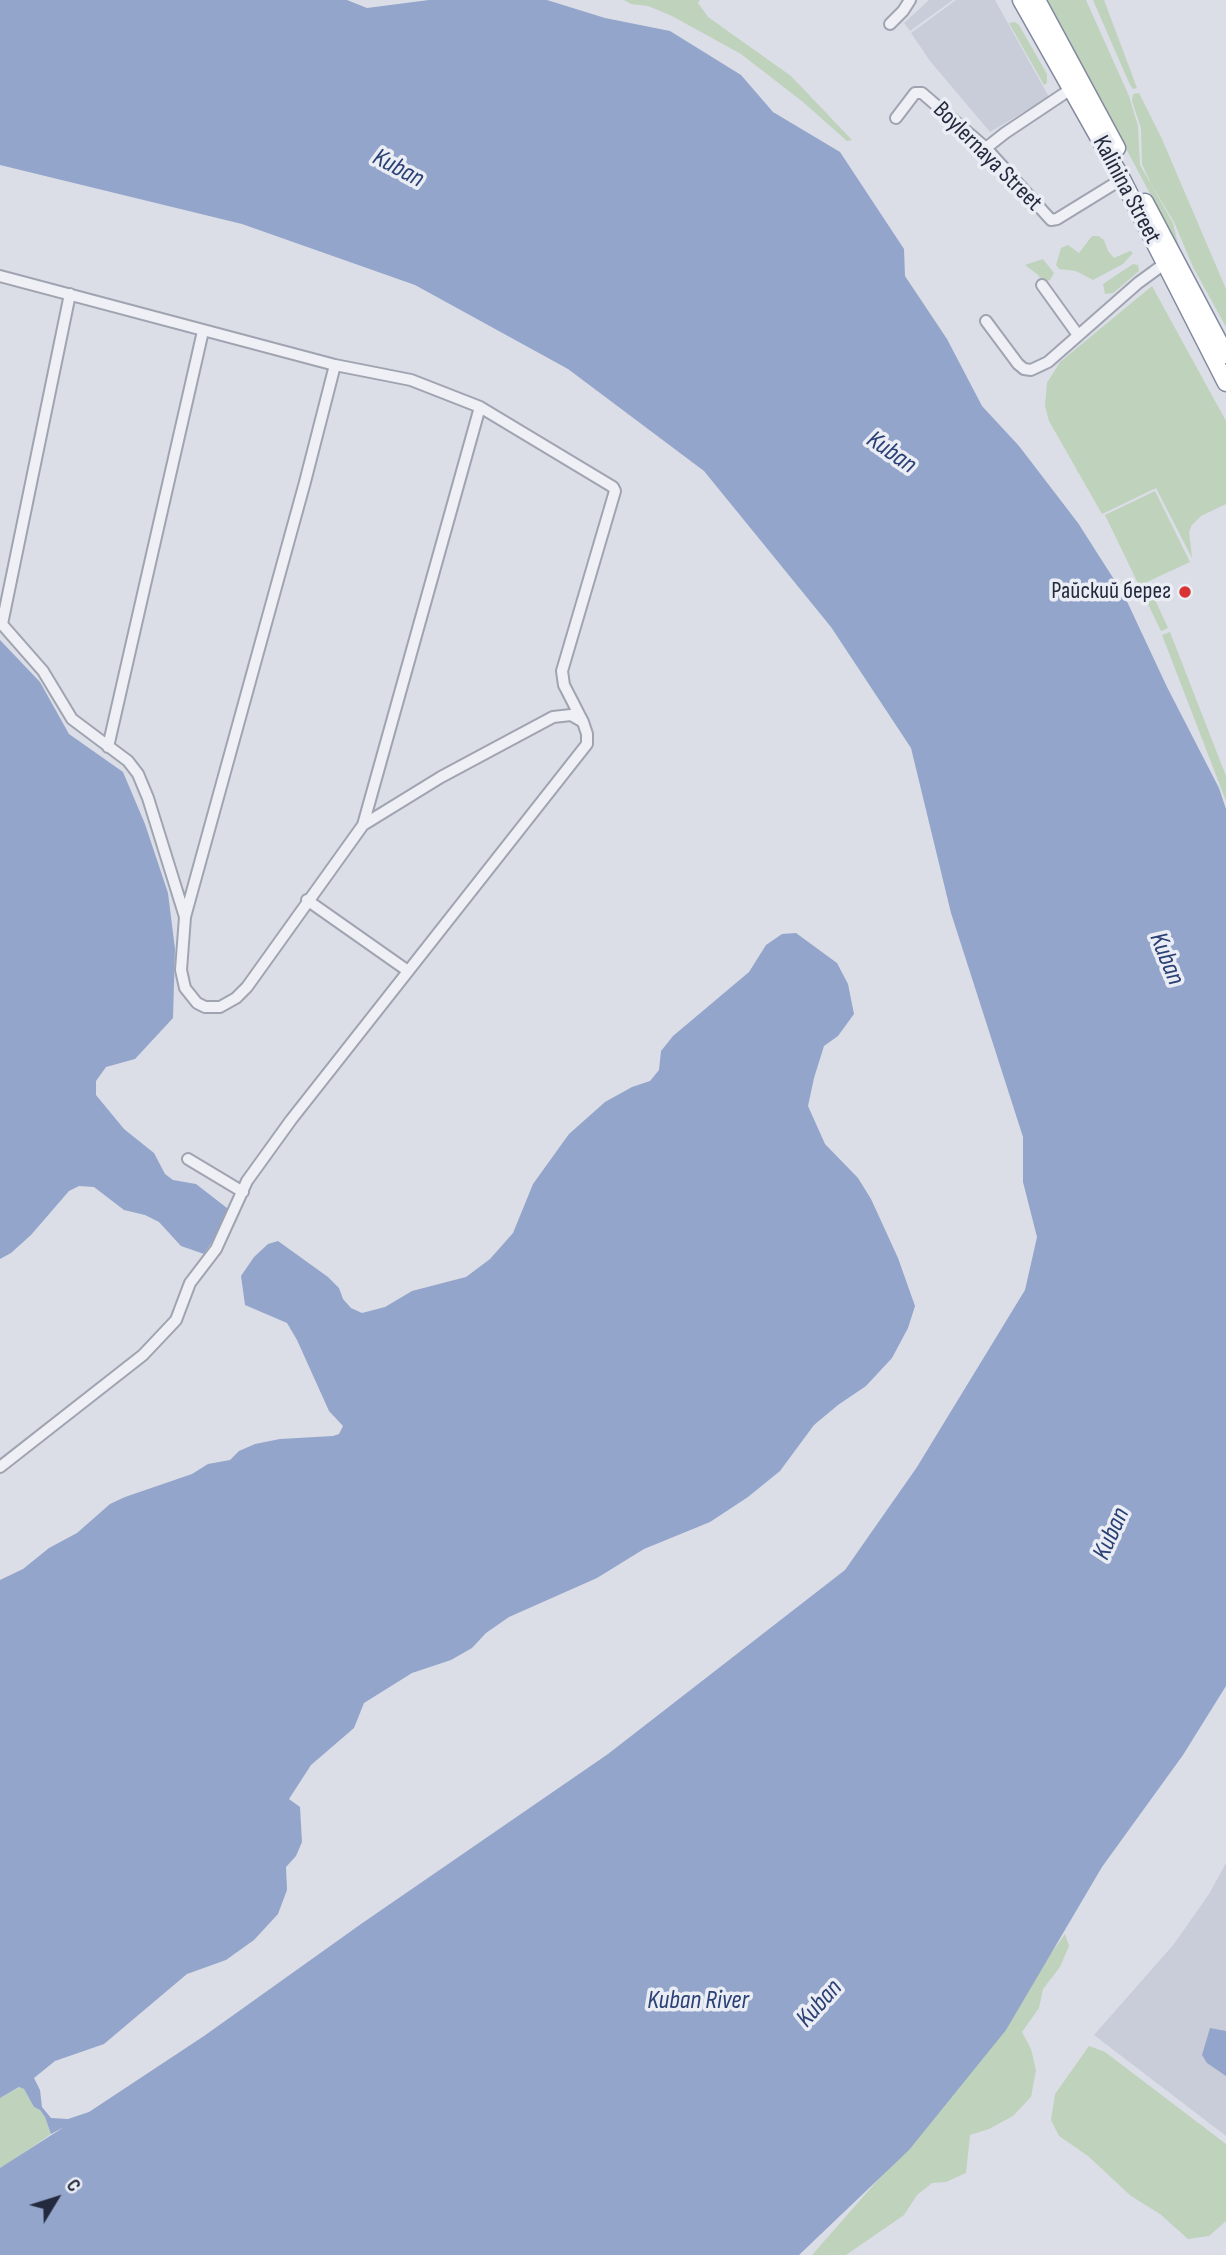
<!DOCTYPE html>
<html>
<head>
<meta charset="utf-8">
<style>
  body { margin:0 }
  #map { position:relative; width:1226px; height:2255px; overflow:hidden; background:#dbdee7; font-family:"Sofia Sans Condensed",sans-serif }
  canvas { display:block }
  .north { position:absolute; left:21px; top:2164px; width:70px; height:70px; -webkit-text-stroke:5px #ebedf5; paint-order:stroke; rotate:52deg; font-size:19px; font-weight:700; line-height:28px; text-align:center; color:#242a3e }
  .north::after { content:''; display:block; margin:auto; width:24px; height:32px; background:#242a3e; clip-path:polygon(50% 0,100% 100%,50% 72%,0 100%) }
</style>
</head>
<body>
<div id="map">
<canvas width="1226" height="2255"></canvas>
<div class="north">С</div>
</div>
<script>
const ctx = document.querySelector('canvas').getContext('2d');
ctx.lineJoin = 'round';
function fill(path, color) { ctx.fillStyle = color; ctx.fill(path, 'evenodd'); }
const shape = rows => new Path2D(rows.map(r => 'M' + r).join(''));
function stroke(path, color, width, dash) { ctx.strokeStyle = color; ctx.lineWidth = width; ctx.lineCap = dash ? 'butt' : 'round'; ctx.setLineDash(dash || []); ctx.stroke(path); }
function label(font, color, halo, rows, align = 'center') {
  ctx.font = font + ' "Sofia Sans Condensed",sans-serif'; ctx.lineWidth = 7; ctx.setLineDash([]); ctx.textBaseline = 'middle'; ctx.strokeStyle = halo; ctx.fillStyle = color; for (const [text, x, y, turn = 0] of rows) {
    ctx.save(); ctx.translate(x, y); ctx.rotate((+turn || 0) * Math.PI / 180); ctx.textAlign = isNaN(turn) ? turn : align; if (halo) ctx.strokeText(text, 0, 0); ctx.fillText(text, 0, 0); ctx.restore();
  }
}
const built = shape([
  [929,0,953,0,910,31,904,23],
  [956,0,995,0,1049,97,990,132,930,61,911,33],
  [1226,1863,1226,2136,1094,2035,1174,1944,1209,1894]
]);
const green = shape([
  [624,0,700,0,698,3,708,17,791,76,852,140,847,141,803,102,741,54,672,16,648,6,631,4],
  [1044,0,1086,0,1129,96,1138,126,1140,165,1173,223,1179,248,1074,51,1057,26],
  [1093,0,1104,0,1137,88,1133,89,1130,85],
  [1015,22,1019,25,1047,74,1047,83,1044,85,1009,23],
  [1139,93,1162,139,1226,289,1226,327,1193,267,1174,222,1151,184,1142,164,1141,128,1132,101,1133,94],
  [1092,236,1098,236,1104,240,1108,251,1114,258,1130,251,1133,253,1123,264,1093,280,1076,271,1059,269,1056,265,1061,248,1068,245,1079,253],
  [1043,259,1054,273,1050,280,1044,282,1037,274,1025,265],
  [1133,264,1138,265,1139,271,1113,293,1105,294,1103,284],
  [1152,286,1226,421,1226,504,1201,516,1192,525,1189,532,1192,558,1156,488,1102,514,1049,421,1045,406,1047,383,1060,362],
  [1155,491,1190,562,1147,582,1168,628,1161,631,1105,515],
  [1170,632,1226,776,1226,801,1162,635],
  [1065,1934,1069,1946,1060,1967,1043,1989,1039,2008,1022,2032,1031,2049,1036,2070,1031,2097,1013,2116,989,2129,970,2135,966,2173,946,2182,932,2183,917,2195,904,2215,846,2255,812,2255,884,2173,975,2058],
  [1089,2046,1105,2052,1226,2144,1226,2221,1209,2236,1188,2239,1160,2214,1131,2196,1088,2156,1059,2136,1051,2120,1055,2094],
  [20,2087,24,2089,34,2107,40,2110,45,2117,51,2134,0,2169,0,2098]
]);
const water = shape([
  [0,0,347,0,367,8,429,0,547,0,605,18,670,31,741,75,773,112,840,152,904,249,905,276,947,339,982,406,1019,446,1078,523,1124,595,1167,687,1219,788,1226,809,1226,1686,1183,1755,1102,1867,1006,2030,909,2150,799,2255,0,2255,0,2168,64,2127,51,2134,45,2117,40,2110,34,2107,24,2089,19,2087,0,2098,0,1580,23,1569,49,1548,77,1533,110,1504,125,1497,192,1474,208,1464,230,1460,239,1451,255,1444,280,1439,333,1436,339,1434,343,1426,329,1411,297,1340,287,1323,245,1305,241,1276,254,1257,268,1244,278,1241,328,1277,339,1288,343,1299,351,1308,362,1313,385,1307,412,1291,466,1277,490,1259,513,1233,533,1184,569,1134,605,1102,632,1087,650,1081,659,1070,661,1051,673,1036,749,972,766,945,782,934,796,933,837,963,848,984,854,1014,838,1036,824,1046,814,1078,808,1106,825,1144,858,1178,871,1199,898,1258,915,1306,908,1328,892,1358,866,1386,838,1405,814,1425,780,1471,748,1497,710,1522,644,1549,597,1578,509,1617,486,1633,472,1648,451,1660,412,1673,364,1703,354,1728,311,1765,289,1799,300,1807,302,1842,296,1856,286,1867,287,1890,278,1914,254,1940,226,1960,187,1974,104,2044,55,2061,34,2078,40,2090,42,2107,51,2118,68,2119,89,2112,204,2036,361,1924,608,1754,845,1570,917,1467,1025,1290,1037,1237,1023,1182,1023,1137,951,913,911,748,831,627,704,471,568,369,415,285,242,224,0,165],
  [0,640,40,682,69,734,123,772,145,824,168,893,175,949,173,1018,135,1059,106,1067,96,1081,96,1095,124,1129,154,1153,165,1174,173,1180,196,1184,227,1208,227,1219,204,1254,181,1246,159,1222,145,1215,124,1210,94,1187,79,1186,69,1191,31,1235,11,1253,0,1259],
  [1210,2028,1226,2031,1226,2076,1207,2063,1202,2055]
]);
const minor = shape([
  [890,24,903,11,910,0],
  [896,118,915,93,922,93,986,148,1051,220,1057,219,1122,179],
  [986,148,1005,133,1071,89],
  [0,276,335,365,411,380,480,407],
  [1042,285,1078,335],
  [986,321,1018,364,1024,369,1031,370,1048,362,1138,283,1164,264],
  [0,622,43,671,72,719,128,761,138,774,148,798,185,917,181,970,185,988,197,1003,205,1007,220,1007,236,998,247,987,363,825],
  [2,624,70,294],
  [108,747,203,331],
  [307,900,408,971],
  [185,917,305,482,335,365],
  [188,1159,243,1192],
  [0,1467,143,1355,176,1320,190,1283,216,1249,247,1181,291,1120,587,744,587,734,583,722,564,685,562,671,615,491,613,487,480,407,363,825,441,777,553,717,571,715,583,722]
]);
const highway = shape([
  [1021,0,1122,179,1226,383],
  [1037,0,1117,148],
  [1145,202,1226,355]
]);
const markers = [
  [1185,592,7,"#d83434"]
];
const streetNames = [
  ["Boylernaya Street",987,157,45],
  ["Kalinina Street",1126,190,62]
];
const poiNames = [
  ["Райский берег",1171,592]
];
const waterNames = [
  ["Kuban",398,169,28],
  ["Kuban",891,453,35],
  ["Kuban",1166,959,68],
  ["Kuban",1112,1534,-66],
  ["Kuban River",698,2001],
  ["Kuban",820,2004,-48]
];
fill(built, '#c9cdd9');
fill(green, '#bed2bc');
fill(water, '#93a5cb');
stroke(minor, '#a0a4b1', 14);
stroke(highway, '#82899f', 19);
stroke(minor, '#eef0f5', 10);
stroke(highway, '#fff', 16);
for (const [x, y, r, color] of markers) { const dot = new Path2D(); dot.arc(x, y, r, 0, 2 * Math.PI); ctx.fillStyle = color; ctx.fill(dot); stroke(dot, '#ebedf5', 2.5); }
label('24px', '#242a3e', '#ebedf5', streetNames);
label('24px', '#242a3e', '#ebedf5', poiNames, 'right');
label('italic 26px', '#2b4175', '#ebedf5', waterNames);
</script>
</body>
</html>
